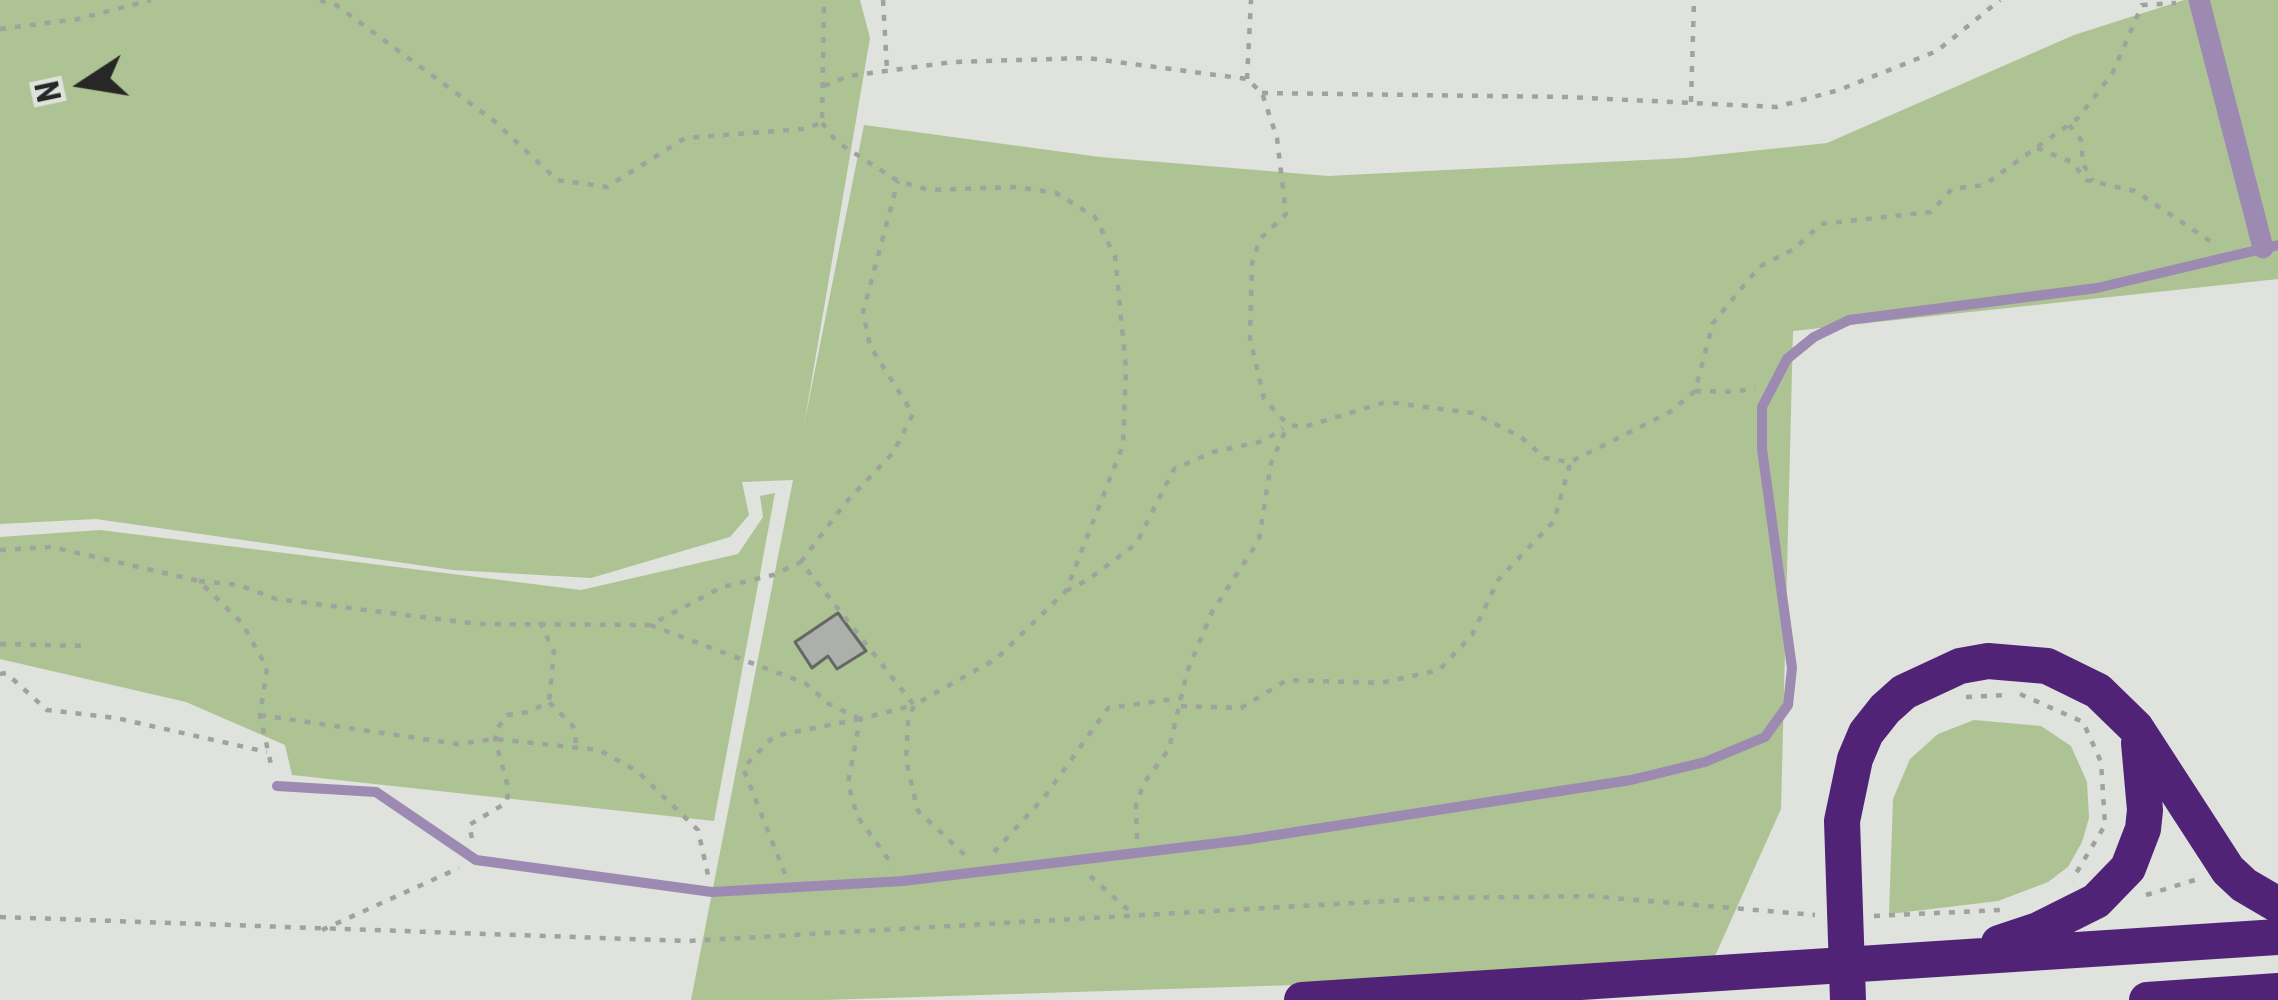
<!DOCTYPE html>
<html>
<head>
<meta charset="utf-8">
<style>
  body { margin:0 }
  #map { position:relative; width:2278px; height:1000px; overflow:hidden; background:#dfe2dd; font-family:"Roboto Condensed",sans-serif }
  canvas { display:block }
  .north { position:absolute; left:24px; top:24px; width:120px; height:120px; -webkit-text-stroke:9px #dfe2dd; paint-order:stroke; rotate:258deg; font-size:33px; font-weight:700; line-height:48px; text-align:center; color:#272826 }
  .north::after { content:''; display:block; margin:auto; width:42px; height:54px; background:#272826; clip-path:polygon(50% 0,100% 100%,50% 72%,0 100%) }
</style>
</head>
<body>
<div id="map">
<canvas width="2278" height="1000"></canvas>
<div class="north">N</div>
</div>
<script>
const ctx = document.querySelector('canvas').getContext('2d');
ctx.lineJoin = 'round';
function fill(path, color) { ctx.fillStyle = color; ctx.fill(path, 'evenodd'); }
const shape = rows => new Path2D(rows.map(r => 'M' + r).join(''));
function stroke(path, color, width, dash) { ctx.strokeStyle = color; ctx.lineWidth = width; ctx.lineCap = dash ? 'butt' : 'round'; ctx.setLineDash(dash || []); ctx.stroke(path); }
const green = shape([
  [0,0,860,0,870,38,804,425,864,125,1100,157,1328,176,1685,158,1827,143,2074,35,2184,0,2278,0,2278,279,1793,331,1781,809,1715,956,1513,978,824,1000,691,1000,793,480,742,482,749,515,730,537,591,578,453,570,96,519,0,524],
  [775,493,714,821,292,775,285,745,186,702,0,659,0,537,100,530,581,590,738,554,763,517,760,496],
  [1974,720,2041,726,2071,746,2087,782,2089,818,2082,842,2068,867,2048,882,1998,901,1889,914,1893,799,1910,759,1938,734]
]);
const building = shape([
  [838,613,866,651,837,669,828,656,812,668,795,642,838,613]
]);
const path = shape([
  [320,0,336,5,493,120,557,180,607,187,685,138,802,129,822,123,824,0],
  [883,0,887,70],
  [0,29,78,19,151,0],
  [1247,79,1251,0],
  [824,86,849,76,952,62,1087,58,1247,79,1262,93,1277,138,1286,214,1260,239,1252,263,1250,338,1264,399,1288,425,1304,427,1386,402,1473,413,1521,437,1545,458,1570,462,1670,412,1695,391,1713,323,1759,267,1794,249,1821,224,1931,212,1952,189,1984,185,2078,118,2112,74,2142,5,2176,3],
  [1262,93,1567,97,1776,107,1839,90,1937,51,2000,0],
  [1691,102,1694,0],
  [822,123,837,142,898,181,929,190,1016,187,1056,193,1095,217,1115,256,1126,369,1123,445,1066,591,996,659,914,705,908,722,906,761,918,811,966,856],
  [2069,125,2081,140,2083,164,2093,181],
  [2037,148,2072,162,2086,180,2135,191,2213,243],
  [1695,391,1737,392,1755,387],
  [0,550,52,547,199,581,242,623,267,668,260,715,272,769],
  [801,562,846,502,893,453,913,414,870,346,863,312,898,181],
  [199,581,239,585,276,599,479,624,650,625,722,587,773,575,801,562,914,705,860,719,848,783,857,816,894,867],
  [1066,591,1086,581,1136,544,1174,469,1213,452,1264,441,1283,428],
  [540,622,554,652,549,702],
  [650,625,805,683,829,704,860,719],
  [0,644,87,646],
  [0,674,6,673,47,710,116,718,267,752],
  [2020,694,2083,722,2101,762,2105,825,2072,880],
  [1966,697,2009,695],
  [1181,706,1241,708,1287,680,1381,683,1439,670,1472,635,1498,580,1554,521,1570,464],
  [260,715,457,744,495,739,599,750,637,771,698,830,708,875],
  [472,838,469,825,506,803,509,791,495,739,497,729,507,715,529,712,549,702,573,726,577,749],
  [1137,839,1136,805,1144,783,1169,749,1187,672,1212,612,1259,540,1271,463,1288,425],
  [994,852,1046,795,1108,708,1181,698],
  [785,874,743,768,774,736,860,719],
  [1090,876,1135,916],
  [2146,895,2198,879],
  [1874,916,2000,910],
  [0,917,688,941,1441,898,1590,896,1815,915],
  [322,930,459,868]
]);
const lane = shape([
  [277,786,376,792,476,860,712,892,903,881,1244,840,1631,780,1705,762,1765,737,1788,705,1792,668,1762,449,1762,407,1787,359,1814,337,1849,320,2097,288,2278,245]
]);
const street = shape([
  [2199,0,2263,248]
]);
const highway = shape([
  [1999,943,2038,930,2096,901,2128,868,2143,829,2145,810,2139,743],
  [1302,1000,2278,937],
  [1848,1000,1842,821,1855,759,1866,733,1885,709,1904,692,1960,666,1988,661,2047,666,2098,691,2136,728,2228,870,2244,885,2278,905],
  [2147,1000,2278,991]
]);
fill(green, '#adc393');
fill(building, '#adafab');
stroke(building, '#656763', 3);
stroke(path, '#a0a29e', 4.5, [6, 9]);
stroke(lane, '#9d8ab2', 10);
stroke(street, '#9d8ab2', 21);
stroke(highway, '#512376', 36);
</script>
</body>
</html>
